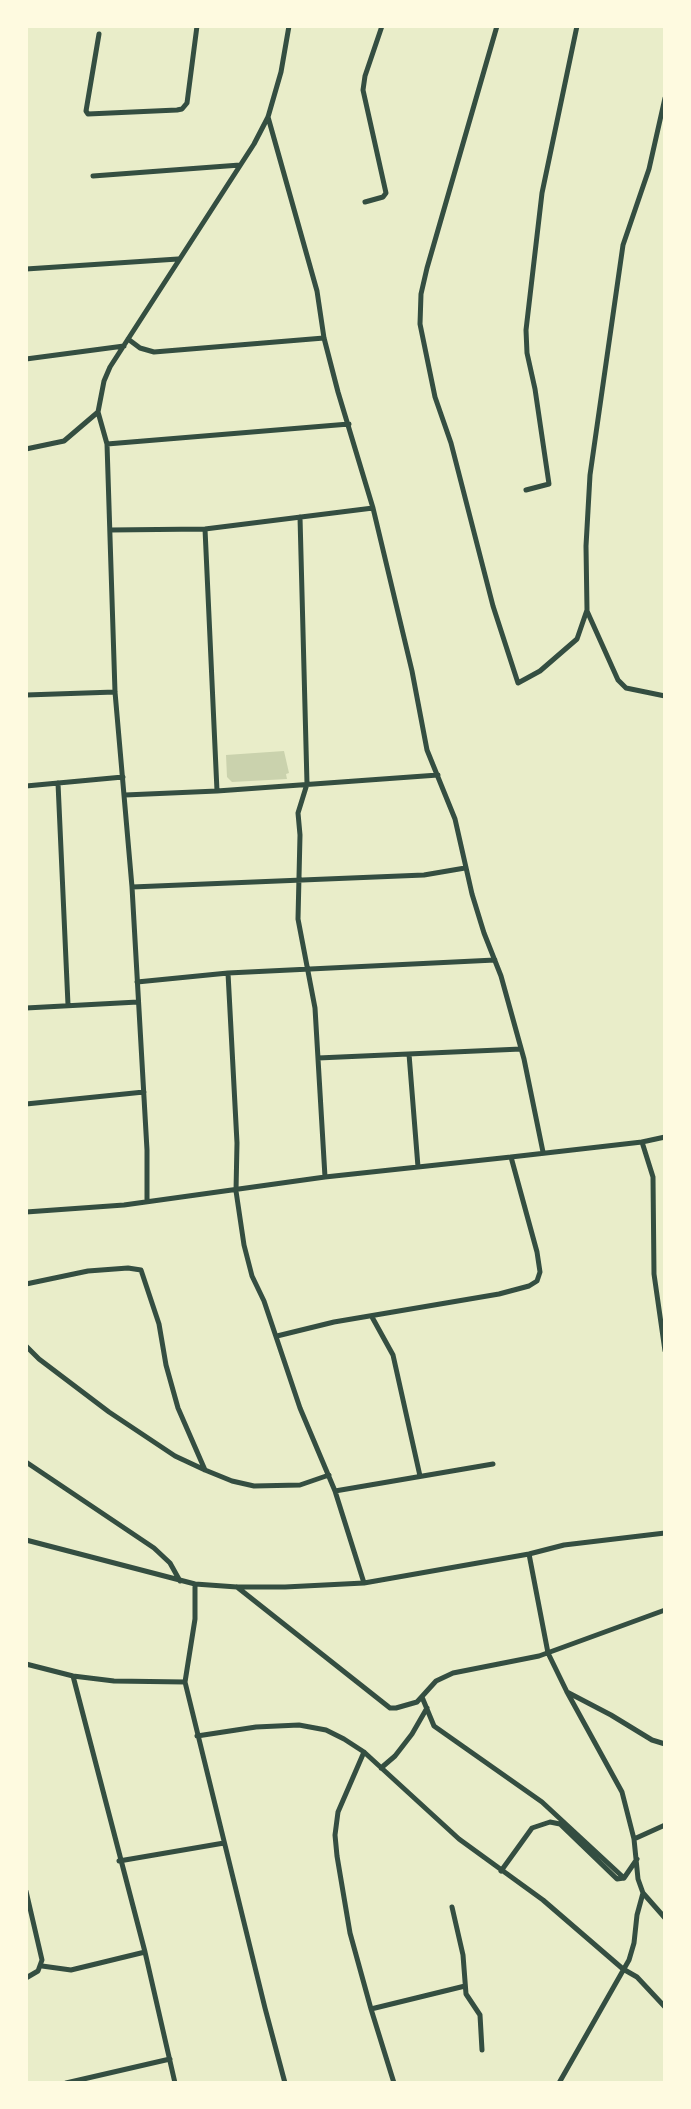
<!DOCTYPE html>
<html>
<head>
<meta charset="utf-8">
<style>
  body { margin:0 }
  #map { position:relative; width:691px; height:2109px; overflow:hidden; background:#e9edc9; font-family:Ubuntu,sans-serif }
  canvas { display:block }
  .frame { position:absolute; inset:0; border:28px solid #fefae0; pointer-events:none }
</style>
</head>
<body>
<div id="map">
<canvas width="691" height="2109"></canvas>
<div class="frame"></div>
</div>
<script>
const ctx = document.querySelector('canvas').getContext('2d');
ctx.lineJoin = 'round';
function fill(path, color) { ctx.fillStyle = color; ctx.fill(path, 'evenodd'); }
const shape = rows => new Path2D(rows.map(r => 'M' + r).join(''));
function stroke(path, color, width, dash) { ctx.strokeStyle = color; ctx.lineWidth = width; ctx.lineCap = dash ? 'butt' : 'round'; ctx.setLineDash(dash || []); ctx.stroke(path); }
const green = shape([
  [284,751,289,773,286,774,287,779,232,782,227,777,226,755]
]);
const minor = shape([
  [497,26,427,268,421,294,420,324,435,397,451,443,493,606,518,683,540,671,577,639,587,610,586,546,590,475,623,245,649,169,665,98],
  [99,34,86,111,88,114,177,110,182,109,187,103,197,26],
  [268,117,317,291,324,338,338,392,373,508,412,671,427,750,455,819,472,894,484,933,501,976,524,1059,543,1152],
  [93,176,240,165],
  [365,202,383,197,386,193,363,90,365,76,382,26],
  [26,269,178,259],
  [128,339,140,348,154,352,324,338],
  [26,359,124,346],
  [98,412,107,444,115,692,132,887,147,1150,147,1201],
  [107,444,349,424],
  [26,449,64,441,98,412,104,381,110,367,254,144,268,117,281,72,289,26],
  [526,490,549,484,535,389,527,353,526,330,542,193,577,26],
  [300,517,307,784,298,813,300,835,298,919,315,1008,325,1177],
  [205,529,217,791],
  [110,530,205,529,373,508],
  [587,611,618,680,626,688,665,696],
  [26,695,115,692],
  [58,783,68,1005],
  [26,786,123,777],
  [125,795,217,791,438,775],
  [132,887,424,875,465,868],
  [228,973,237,1143,236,1191,244,1245,252,1276,264,1301,300,1408,335,1491,364,1583],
  [137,982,228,973,495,960],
  [26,1008,138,1002],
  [409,1054,418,1167],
  [318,1058,521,1049],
  [26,1104,144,1092],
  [642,1142,653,1177,654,1274,665,1351],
  [26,1212,124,1205,325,1177,511,1157,642,1142,665,1137],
  [26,1284,88,1271,128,1268,141,1270,159,1324,166,1365,178,1408,205,1470],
  [372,1317,393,1355,420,1476],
  [277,1336,334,1322,499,1294,529,1286,537,1281,540,1272,537,1252,511,1157],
  [26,1346,39,1359,109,1412,175,1456,205,1470,232,1481,254,1486,300,1485,329,1475],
  [26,1462,154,1548,170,1563,180,1581],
  [335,1491,493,1464],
  [26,1540,195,1584,237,1587,285,1587,364,1583,529,1554,564,1545,665,1533],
  [529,1554,548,1653,567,1692,622,1792,634,1839,638,1879,643,1893,637,1915,634,1943,629,1960,559,2083],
  [195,1584,195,1619,185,1682,265,2008,285,2083],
  [237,1587,390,1708,396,1708,417,1702,436,1681,453,1673,539,1656,665,1610],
  [26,1664,73,1676,114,1681,185,1682],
  [73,1676,145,1952,175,2083],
  [567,1692,611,1715,652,1740,665,1744],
  [422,1697,434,1726,542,1802,624,1878],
  [197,1736,256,1727,299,1725,326,1730,344,1739,364,1752,459,1839,543,1900,623,1969,637,1977,665,2007],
  [364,1752,338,1812,335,1835,337,1856,350,1933,371,2009,394,2083],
  [381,1768,395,1756,412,1734,427,1708],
  [634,1839,665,1825],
  [119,1861,224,1843],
  [501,1871,532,1828,550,1822,560,1824,617,1879,624,1878,637,1859],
  [26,1891,42,1960,38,1971,26,1978],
  [643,1893,665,1918],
  [452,1907,463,1955,466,1994,480,2015,482,2050],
  [42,1966,71,1970,145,1952],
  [371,2009,465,1986],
  [66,2083,170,2059]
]);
fill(green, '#cad2ad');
stroke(minor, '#344e41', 5);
</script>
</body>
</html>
